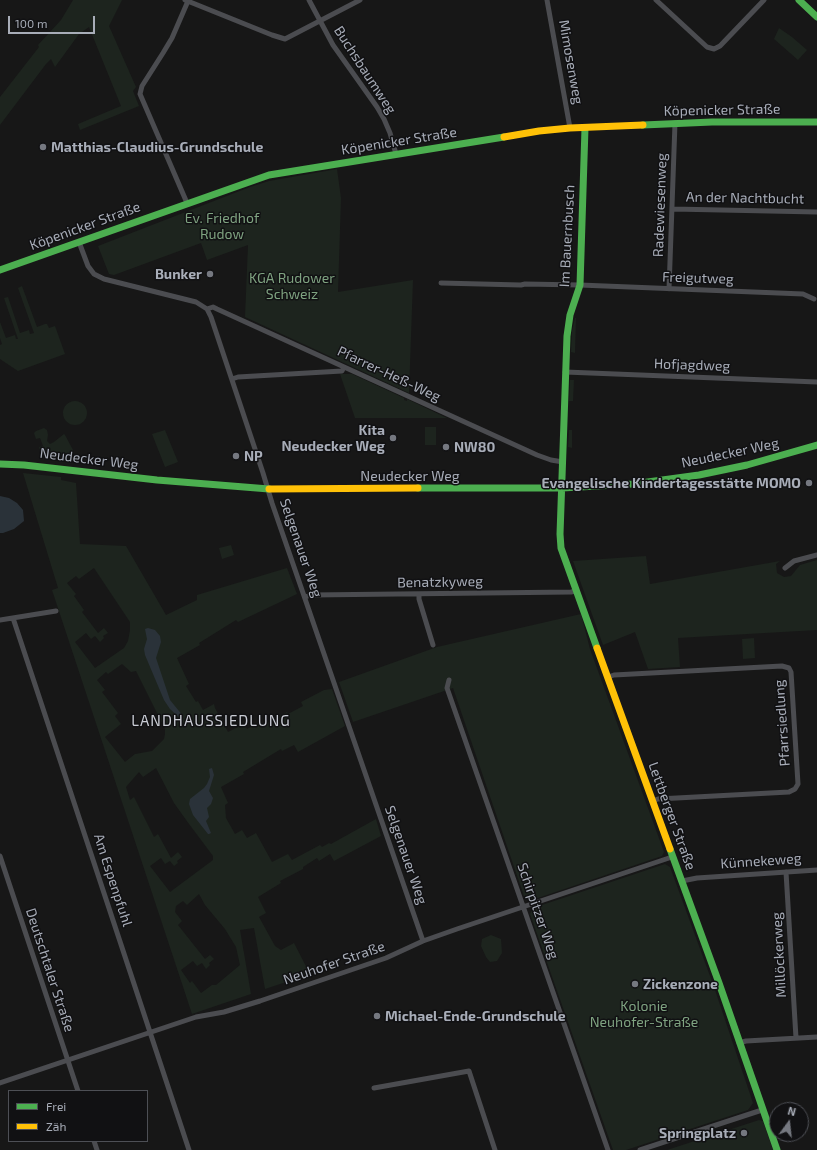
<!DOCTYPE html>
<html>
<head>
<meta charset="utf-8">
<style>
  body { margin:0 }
  #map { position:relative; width:817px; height:1150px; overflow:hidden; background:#171717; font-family:"Exo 2",sans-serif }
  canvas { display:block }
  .legend { position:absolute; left:8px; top:1090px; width:140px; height:52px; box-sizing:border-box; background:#111113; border:1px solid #4d4f55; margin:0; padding:5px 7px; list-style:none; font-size:12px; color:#a8adb8 }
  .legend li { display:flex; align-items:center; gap:8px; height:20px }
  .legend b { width:20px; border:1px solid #4d4f55 }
  .north { position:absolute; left:769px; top:1102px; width:40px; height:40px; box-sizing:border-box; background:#111113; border:1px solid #4d4f55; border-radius:50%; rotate:15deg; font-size:11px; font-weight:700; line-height:16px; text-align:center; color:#a8adb8 }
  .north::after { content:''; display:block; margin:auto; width:14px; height:18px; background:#757880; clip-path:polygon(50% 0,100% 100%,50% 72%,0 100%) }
  .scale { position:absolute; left:8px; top:16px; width:87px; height:18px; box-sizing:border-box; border:2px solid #a8adb8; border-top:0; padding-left:5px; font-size:12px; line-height:14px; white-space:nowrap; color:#a8adb8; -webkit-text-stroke:3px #111113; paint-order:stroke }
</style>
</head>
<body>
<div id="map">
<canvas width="817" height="1150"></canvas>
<ul class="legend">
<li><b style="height:5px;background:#4caf50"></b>Frei</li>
<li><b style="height:5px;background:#ffc107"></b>Zäh</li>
</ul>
<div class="north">N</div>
<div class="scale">100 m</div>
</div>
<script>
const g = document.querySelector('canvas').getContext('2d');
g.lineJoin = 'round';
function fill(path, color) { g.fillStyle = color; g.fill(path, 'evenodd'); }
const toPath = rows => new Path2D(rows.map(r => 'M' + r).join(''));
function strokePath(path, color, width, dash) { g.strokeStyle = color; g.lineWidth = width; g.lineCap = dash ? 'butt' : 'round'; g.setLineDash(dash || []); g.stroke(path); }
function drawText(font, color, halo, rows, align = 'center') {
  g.font = font + ' "Exo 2",sans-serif'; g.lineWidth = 3; g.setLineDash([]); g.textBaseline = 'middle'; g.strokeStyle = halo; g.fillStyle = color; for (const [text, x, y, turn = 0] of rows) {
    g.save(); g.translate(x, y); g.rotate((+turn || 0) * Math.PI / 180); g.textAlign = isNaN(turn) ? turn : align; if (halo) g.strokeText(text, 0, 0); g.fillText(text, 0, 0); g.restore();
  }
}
fill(toPath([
  [73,0,122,0,109,26,136,87,133,91,139,106,80,130,78,124,121,106,89,27,79,34,55,67,51,59,46,64,0,125,0,97,39,47,38,45,61,20],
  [779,28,792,37,807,50,798,60,774,39],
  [337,169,341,198,338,292,413,280,409,393,245,317,248,245,207,260,201,243,114,275,109,274,98,246,250,187,269,181],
  [22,286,37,327,45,324,47,324,49,328,55,326,65,354,18,371,0,359,0,345,2,344,0,338,0,322,6,338,15,335,16,339,18,339,4,298,8,297,20,333,29,330,30,334,34,333,18,288],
  [575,318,576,318,575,353,571,352,572,331],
  [340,374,352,374,404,398,404,400,407,401,407,399,447,418,355,418],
  [570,380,574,380,573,401,569,401],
  '63 413a12 12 0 1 1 24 0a12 12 0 1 1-24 0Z',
  [425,427,436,427,436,445,425,445],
  [44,428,47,430,48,435,47,441,50,444,54,442,64,434,65,435,73,450,73,457,41,453,39,447,43,446,40,438,36,439,34,433,36,431],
  [165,430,178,462,165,467,152,434],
  [569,430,572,430,572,448,568,447],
  [23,473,61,477,61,480,76,483,80,544,126,546,166,615,197,600,197,595,287,568,297,594,238,622,236,620,199,643,200,645,177,658,189,684,186,686,196,702,198,701,203,710,214,704,215,708,228,732,244,724,247,729,259,722,261,726,287,712,288,714,303,706,301,702,324,690,332,689,345,726,298,752,294,745,282,751,281,749,243,772,244,774,221,787,228,803,225,805,226,818,235,834,242,830,247,838,256,833,272,862,288,854,292,860,320,845,322,847,329,843,331,844,376,819,381,836,334,861,330,854,319,861,317,858,303,867,303,869,280,881,281,883,258,897,266,913,259,917,275,946,281,950,294,943,310,974,265,989,254,928,240,930,251,994,192,1014,52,590,58,588],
  [94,568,130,622,130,630,128,641,124,648,95,668,75,642,86,633,91,639,95,636,100,642,104,638,103,636,108,633,104,628,98,633,82,612,84,610,74,596,76,594,67,583,76,576,79,579],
  [122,664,131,672,136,671,165,729,165,734,164,739,152,751,135,754,125,762,105,737,121,724,115,716,118,713,102,692,105,690,97,680,106,672,108,674],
  [156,768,174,803,189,824,213,856,213,860,170,892,150,866,161,858,165,864,170,861,174,866,178,863,177,861,182,857,178,852,171,858,158,834,154,837,134,797,130,800,126,787,139,772,143,777],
  [199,894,205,905,225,929,236,947,240,965,216,985,212,985,201,993,192,981,190,983,181,970,193,961,197,966,202,963,206,969,210,965,209,963,214,959,210,955,205,959,178,925,182,921,175,912,176,906,183,901,187,905],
  [231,545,234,555,222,559,219,548],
  [646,556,650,584,780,561,776,564,777,573,784,577,791,576,800,565,817,560,817,630,678,638,680,667,648,669,635,632,603,645,573,561],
  [581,614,590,649,598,671,664,852,662,856,529,901,525,899,453,688,353,722,339,682,437,647],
  [754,638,755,658,743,659,742,639],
  [665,864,670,867,714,987,753,1103,748,1110,626,1150,613,1150,530,914,533,908],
  [491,935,501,939,502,953,497,961,490,962,486,957,481,946,482,939],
  [759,1120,763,1121,773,1150,667,1150]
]), '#1d241e');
fill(toPath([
  [0,496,9,498,17,503,23,510,24,521,14,529,3,533,0,533],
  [148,628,155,630,160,636,161,642,156,658,170,700,183,716,181,719,170,709,164,700,145,655,144,649,147,639,145,629],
  [212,768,214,775,209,791,213,798,211,804,207,808,209,817,206,821,211,833,209,834,208,834,193,815,189,804,190,799,204,788,207,784,210,777,209,769]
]), '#2a3239');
strokePath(toPath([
  [185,0,272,35,285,39,360,0],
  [309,0,333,45,377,107,384,119,390,133,396,154],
  [547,0,570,128],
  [656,0,707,47,714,49,720,46,764,0],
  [187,203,140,94,142,86,163,53,172,38,188,1],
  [673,209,817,212],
  [79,242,88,266,94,274,104,279,196,302,207,309,211,317,263,473,272,503,423,941],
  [441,283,521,285,525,284,580,285,803,294,814,299],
  [669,289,675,123],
  [207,309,213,307,217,309,537,455,551,460,563,462],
  [565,372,817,382],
  [232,379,238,377,342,371,344,367],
  [785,568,794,561,817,555],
  [419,595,419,599,433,645],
  [305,597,311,595,571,592,576,591],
  [13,618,189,1150],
  [0,620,56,611],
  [608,677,614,675,782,666,789,668,791,672,798,784,795,789,789,792,658,799,652,801],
  [449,680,447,688,608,1150],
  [0,856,78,1091],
  [786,872,796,1038],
  [682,881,697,878,817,870],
  [739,1043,746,1041,817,1037],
  [0,1083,196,1017,224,1012,260,1001,386,958,423,941,457,929,672,857],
  [374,1088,469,1071,495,1150],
  [94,1141,97,1150],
  [640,1150,762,1110]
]), '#4b4c50', 5);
strokePath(toPath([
  [799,0,817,17],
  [643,125,712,122,817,122],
  [585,128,580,285,570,315,567,336,560,534,561,548,597,648],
  [0,270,269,175,504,137],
  [0,464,24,465,157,480,269,489],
  [418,488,562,488,633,484,699,475,747,465,817,445],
  [670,849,719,983,777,1150]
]), '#4caf50', 7);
strokePath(toPath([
  [504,137,539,131,570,128,643,125],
  [269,489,418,488],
  [597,648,670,849]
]), '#ffc107', 7);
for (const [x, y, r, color] of [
  [43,147,4,"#757880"],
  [210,274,4,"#757880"],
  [393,438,4,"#757880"],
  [446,447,4,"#757880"],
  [236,456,4,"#757880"],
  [809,483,4,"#757880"],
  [635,984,4,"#757880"],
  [377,1016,4,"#757880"],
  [744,1133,4,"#757880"]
]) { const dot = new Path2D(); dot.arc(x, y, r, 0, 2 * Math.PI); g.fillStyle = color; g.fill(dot); strokePath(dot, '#111113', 1.5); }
drawText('14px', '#a8adb8', '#111113', [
  ["Mimosenweg",571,62,80],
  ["Buchsbaumweg",365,70,57],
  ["Köpenicker Straße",722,110,-1],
  ["Köpenicker Straße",399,141,-9],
  ["An der Nachtbucht",745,198,1],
  ["Radewiesenweg",660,205,-88],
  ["Köpenicker Straße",85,226,-20],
  ["Im Bauernbusch",567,236,-87],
  ["Freigutweg",698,278,2],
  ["Hofjagdweg",692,365,2],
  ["Pfarrer-Heß-Weg",389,374,25],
  ["Neudecker Weg",730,453,-12],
  ["Neudecker Weg",89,459,7],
  ["Neudecker Weg",410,476],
  ["Selgenauer Weg",301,548,71],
  ["Benatzkyweg",440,582,-1],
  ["Pfarrsiedlung",782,723,-94],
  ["Lettberger Straße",672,816,70],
  ["Selgenauer Weg",406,855,71],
  ["Künnekeweg",761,861,-4],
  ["Am Espenpfuhl",113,880,72],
  ["Schirpitzer Weg",538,911,71],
  ["Millöckerweg",779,955,-93],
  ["Neuhofer Straße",334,963,-19],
  ["Deutschtaler Straße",50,970,72]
]);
drawText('bold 14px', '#a8adb8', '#111113', [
  ["Matthias-Claudius-Grundschule",51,147],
  ["Bunker",202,274,"right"],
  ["Kita",385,430,"right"],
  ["Neudecker Weg",385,446,"right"],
  ["NW80",454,447],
  ["NP",244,456],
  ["Evangelische Kindertagesstätte MOMO",801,483,"right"],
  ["Zickenzone",643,984],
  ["Michael-Ende-Grundschule",385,1016],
  ["Springplatz",736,1133,"right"]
], 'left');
drawText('14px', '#7fa381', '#111113', [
  ["Ev. Friedhof",222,218],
  ["Rudow",222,234],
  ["KGA Rudower",292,278],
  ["Schweiz",292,294],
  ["Kolonie",644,1006],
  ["Neuhofer-Straße",644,1022]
]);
g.letterSpacing = '1px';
drawText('15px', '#c9ccd4', '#111113', [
  ["LANDHAUSSIEDLUNG",211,721]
]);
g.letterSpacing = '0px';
</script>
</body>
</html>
